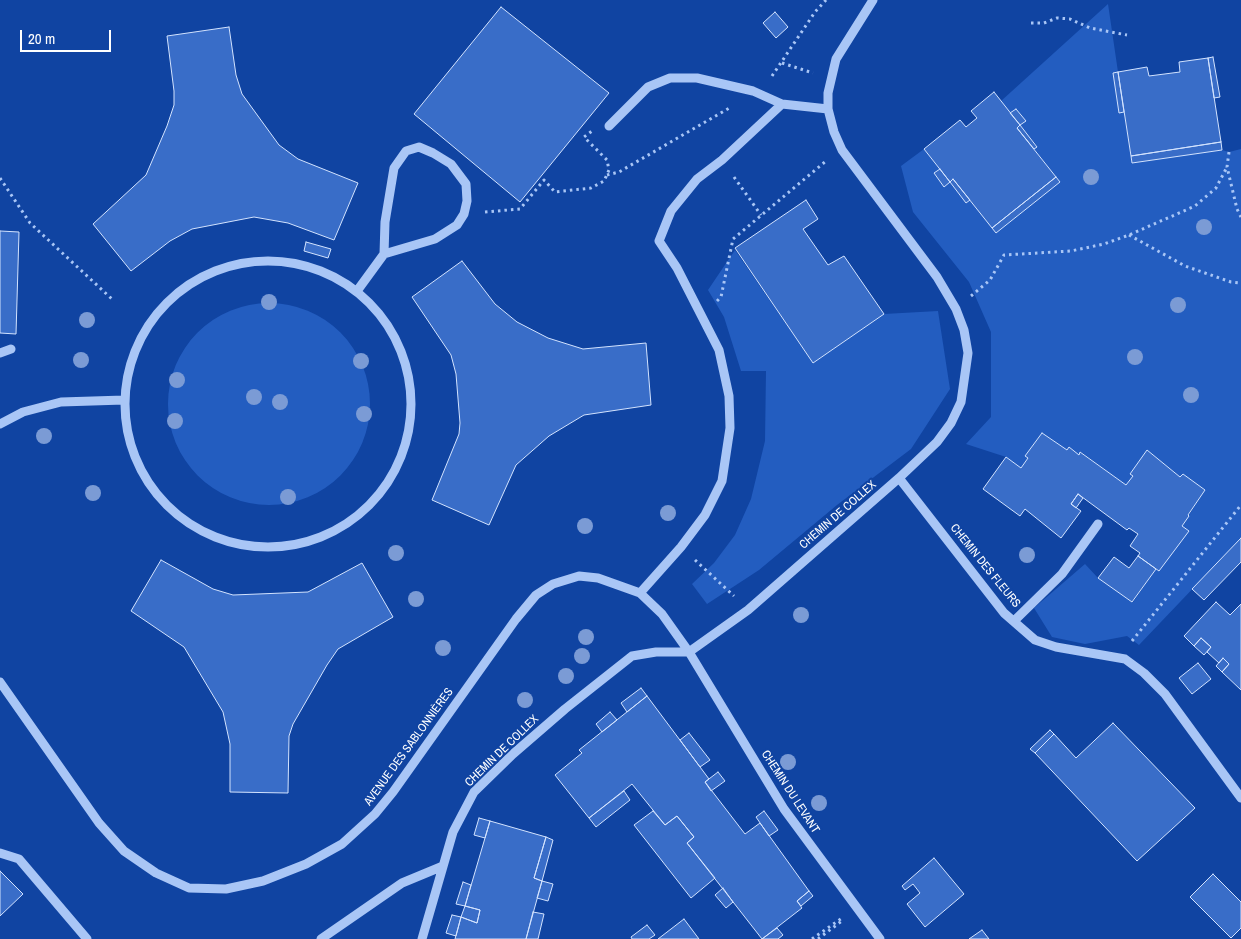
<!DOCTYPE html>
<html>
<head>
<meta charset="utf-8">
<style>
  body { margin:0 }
  #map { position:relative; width:1241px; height:939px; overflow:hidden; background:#1044a2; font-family:"Archivo Narrow",sans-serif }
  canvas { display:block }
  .scale { position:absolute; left:20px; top:30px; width:91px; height:22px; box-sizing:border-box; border:2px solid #fff; border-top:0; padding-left:6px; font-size:15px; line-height:18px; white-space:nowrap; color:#fff; -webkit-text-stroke:4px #1044a2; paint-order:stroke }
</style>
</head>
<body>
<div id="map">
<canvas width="1241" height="939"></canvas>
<div class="scale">20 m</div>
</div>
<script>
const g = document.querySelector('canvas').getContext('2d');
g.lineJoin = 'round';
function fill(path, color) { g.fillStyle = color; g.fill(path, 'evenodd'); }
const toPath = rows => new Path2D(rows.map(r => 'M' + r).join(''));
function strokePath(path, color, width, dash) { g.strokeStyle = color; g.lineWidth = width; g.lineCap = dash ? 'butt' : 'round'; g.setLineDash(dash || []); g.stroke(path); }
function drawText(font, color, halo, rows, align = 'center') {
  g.font = font + ' "Archivo Narrow",sans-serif'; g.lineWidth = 4; g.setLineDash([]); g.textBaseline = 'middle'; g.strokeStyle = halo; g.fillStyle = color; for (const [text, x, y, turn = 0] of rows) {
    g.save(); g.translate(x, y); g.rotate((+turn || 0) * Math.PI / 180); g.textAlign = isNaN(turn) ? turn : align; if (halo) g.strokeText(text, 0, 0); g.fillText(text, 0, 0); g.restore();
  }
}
fill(toPath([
  [1108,4,1118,72,1113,73,1119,112,1124,112,1132,163,1222,150,1229,152,1241,149,1241,538,1139,645,1127,636,1085,644,1052,637,1034,608,1085,564,1098,578,1133,602,1156,569,1159,571,1188,531,1182,526,1205,490,1183,474,1180,477,1147,450,1130,474,1133,476,1126,485,1081,452,1079,455,1069,447,1067,450,1042,433,1025,456,1028,458,1021,468,1006,457,966,444,991,417,991,332,969,282,913,212,901,166,924,149,966,203,970,200,996,233,1060,182,1034,149,1037,146,1020,125,1025,121,1016,109,1010,113,1001,101],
  [735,250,813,363,884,314,938,311,950,389,911,449,837,505,759,570,707,604,692,584,714,563,735,535,751,499,765,441,766,371,741,371,724,317,708,290],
  '168 404a101 101 0 1 1 202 0a101 101 0 1 1-202 0Z'
]), '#235dc0');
const building = toPath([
  [501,7,609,93,520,202,414,114,501,7],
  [775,12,788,27,776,38,763,23,775,12],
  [229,27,236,75,242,94,279,145,298,159,358,183,334,240,288,223,254,217,192,229,170,241,131,271,93,224,146,175,167,126,174,105,174,91,167,36,229,27],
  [1213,57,1220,97,1214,98,1208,58,1213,57],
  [1208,58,1221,142,1131,156,1118,72,1147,67,1149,76,1180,72,1179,62,1208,58],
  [1118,72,1124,112,1119,113,1113,73,1118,72],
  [994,92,1020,125,1017,128,1056,177,992,228,953,179,950,182,924,149,960,120,966,127,977,118,971,111,994,92],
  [1016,109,1026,121,1020,125,1010,113,1016,109],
  [1020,125,1037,147,1034,149,1017,128,1020,125],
  [1221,142,1222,150,1132,163,1131,156,1221,142],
  [940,169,950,182,944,187,934,173,940,169],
  [1056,177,1060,182,996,233,992,228,1056,177],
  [953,179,970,200,966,203,950,182,953,179],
  [806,200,818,219,803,229,828,265,844,256,884,314,813,363,735,248,806,200],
  [0,231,19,232,16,334,0,333,0,231],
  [306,242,331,249,328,258,304,251,306,242],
  [462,261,495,304,517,322,548,338,583,349,646,343,651,405,584,415,549,436,516,465,489,525,432,500,459,434,460,423,456,374,451,355,412,297,462,261],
  [1042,433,1067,450,1069,447,1079,455,1080,452,1126,485,1133,476,1130,474,1147,450,1180,477,1183,474,1205,490,1188,515,1189,516,1182,526,1189,531,1159,571,1138,556,1140,553,1130,546,1138,534,1129,528,1127,530,1078,494,1071,504,1081,511,1061,538,1025,509,1020,516,983,489,1006,457,1021,468,1028,458,1025,456,1042,433],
  [1078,494,1083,498,1076,508,1071,504,1078,494],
  [1241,538,1241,562,1204,600,1192,589,1241,538],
  [1138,556,1156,569,1132,602,1098,578,1114,557,1129,568,1138,556],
  [161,560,213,589,233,595,308,592,362,563,393,617,338,649,327,665,293,724,289,736,288,793,230,792,230,744,223,712,184,647,131,611,161,560],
  [1216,602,1230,615,1241,604,1241,690,1222,672,1229,664,1223,658,1219,663,1207,652,1211,647,1201,638,1194,646,1184,636,1216,602],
  [1201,638,1211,647,1204,655,1194,646,1201,638],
  [1223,658,1229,664,1222,672,1216,666,1223,658],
  [1198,663,1211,679,1192,694,1179,678,1198,663],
  [641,688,647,696,627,712,621,703,641,688],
  [647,696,709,779,705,782,745,834,760,823,809,891,797,901,802,908,762,939,687,843,694,837,677,816,665,825,632,784,589,818,555,775,582,753,579,750,647,696],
  [610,712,617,720,602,732,596,724,610,712],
  [1113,723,1195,808,1137,861,1035,753,1054,734,1076,758,1113,723],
  [1050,730,1054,734,1035,753,1030,749,1050,730],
  [689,733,710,760,700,767,680,740,689,733],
  [718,772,725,781,711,791,705,782,718,772],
  [624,791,630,800,596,827,589,818,624,791],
  [653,811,665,825,677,816,694,837,687,843,715,878,691,898,634,825,653,811],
  [764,811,778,830,769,836,756,817,764,811],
  [479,818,490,821,485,838,474,835,479,818],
  [490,821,546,837,534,878,542,881,526,939,455,939,461,917,477,923,480,910,465,906,490,821],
  [546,837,553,840,542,881,534,878,546,837],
  [934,858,964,894,925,927,907,904,920,893,913,884,905,890,902,886,934,858],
  [0,871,23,894,0,916,0,871],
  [1213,874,1241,902,1241,928,1231,938,1190,897,1213,874],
  [542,881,553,884,548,901,537,898,542,881],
  [463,882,471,885,465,906,456,904,463,882],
  [723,888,733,902,726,908,715,895,723,888],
  [809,891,813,896,801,906,797,901,809,891],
  [465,906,480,910,477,923,461,917,465,906],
  [533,912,544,914,538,939,526,939,533,912],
  [452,915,461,917,456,936,446,933,452,915],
  [684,919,699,939,658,939,684,919],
  [647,925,655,935,649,939,632,939,631,937,647,925],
  [777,928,783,935,778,939,762,939,777,928],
  [982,930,989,939,969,939,982,930]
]);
fill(building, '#396dc8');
strokePath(building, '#d3e3fe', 1);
strokePath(toPath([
  [1031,23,1044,23,1057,18,1070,19,1090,28,1127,35],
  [782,63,813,73],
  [772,76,815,12,826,0],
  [1229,152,1227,167,1237,209,1241,217],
  [607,175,619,172,731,107],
  [734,177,761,215],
  [0,178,30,223,113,300],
  [485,212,520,209,544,180,555,192,591,188,604,181,609,170,607,160,584,137,592,131],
  [1129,235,1185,266,1231,282,1241,283],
  [971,296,990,280,1004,255,1071,251,1104,244,1129,235,1195,206,1216,188,1227,167],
  [717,301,721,297,733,239,826,161],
  [695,560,734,596],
  [1132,641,1241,505],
  [812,939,842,918],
  [818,939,843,920]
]), '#a9c6f6', 3, [2.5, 4]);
strokePath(toPath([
  [609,126,648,87,670,78,697,78,753,91,782,104],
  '125 404a143 143 0 1 1 286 0a143 143 0 1 1-286 0Z',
  [357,291,384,254,385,222,394,168,406,151,419,147,433,153,451,164,466,184,467,201,464,214,457,225,435,239,384,254],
  [0,353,11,349],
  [0,424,23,412,61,402,124,400],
  [899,478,1004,613,1035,640,1056,647,1125,659,1144,673,1165,694,1241,798],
  [640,593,681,547,705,515,722,481,730,428,729,396,719,350,677,268,659,241,671,211,697,179,722,160,782,104,828,109],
  [1014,621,1062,574,1098,524],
  [0,682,99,823,124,851,156,873,189,888,226,889,263,881,306,864,342,844,375,814,393,792,516,619,536,595,553,584,579,576,598,578,640,593,662,614,689,652,784,809,880,939],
  [0,853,19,859,87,939],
  [321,939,402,883,443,866],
  [422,939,453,832,474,792,513,754,565,709,632,656,656,652,689,652,748,610,899,478,937,442,951,423,961,402,968,353,964,330,956,309,937,277,842,150,834,132,828,109,828,93,836,59,873,0]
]), '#a9c6f6', 9);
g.fillStyle = '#7b9bd5';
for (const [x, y] of [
  [1091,177],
  [1204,227],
  [269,302],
  [1178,305],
  [87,320],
  [1135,357],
  [81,360],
  [361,361],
  [177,380],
  [1191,395],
  [254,397],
  [280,402],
  [364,414],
  [175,421],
  [44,436],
  [93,493],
  [288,497],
  [668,513],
  [585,526],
  [396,553],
  [1027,555],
  [416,599],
  [801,615],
  [586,637],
  [443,648],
  [582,656],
  [566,676],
  [525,700],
  [788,762],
  [819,803]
]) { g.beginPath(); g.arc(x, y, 8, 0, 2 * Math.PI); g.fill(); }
drawText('12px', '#fff', '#1044a2', [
  ["CHEMIN DE COLLEX",838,515,-41],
  ["CHEMIN DES FLEURS",985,566,51],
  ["AVENUE DES SABLONNIÈRES",409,747,-54],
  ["CHEMIN DE COLLEX",502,751,-44],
  ["CHEMIN DU LEVANT",790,792,57]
]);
</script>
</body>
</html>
